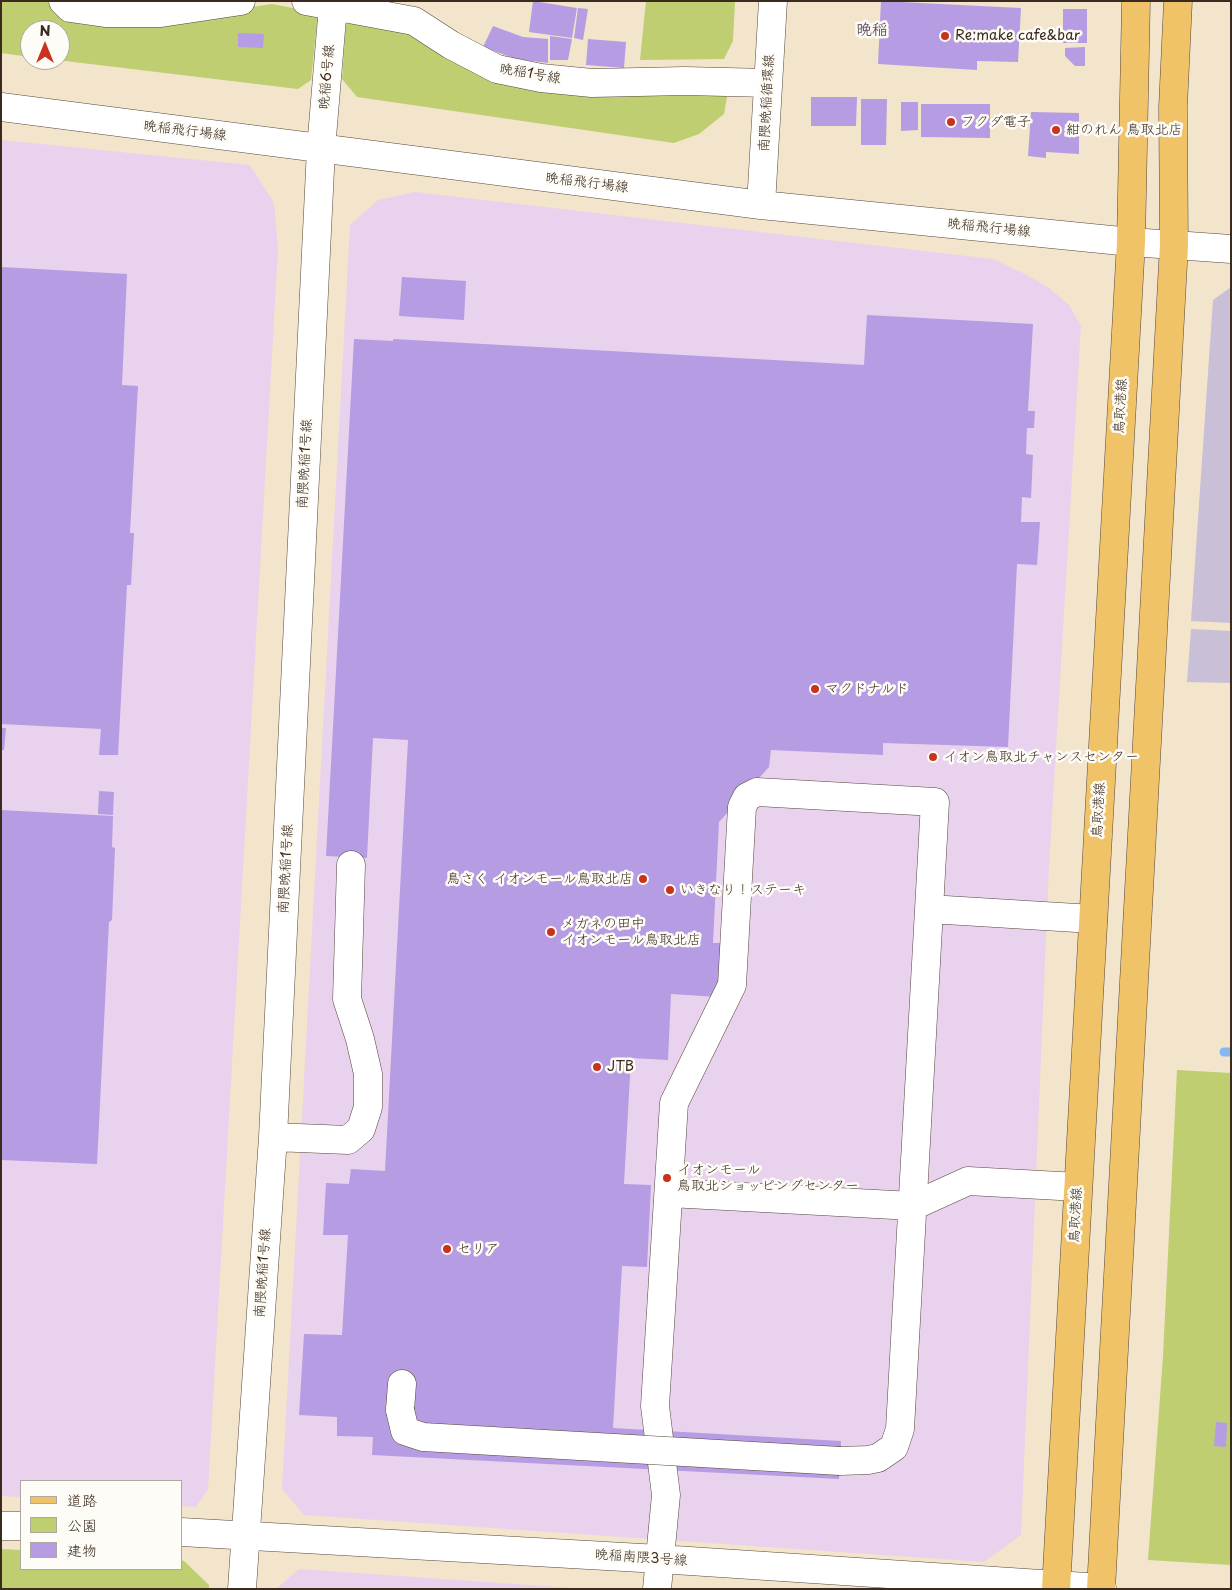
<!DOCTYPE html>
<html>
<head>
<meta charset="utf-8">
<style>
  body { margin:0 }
  #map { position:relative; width:1232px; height:1590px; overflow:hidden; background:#f2e5cb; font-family:"Playpen Sans","Klee One",sans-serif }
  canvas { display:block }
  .frame { position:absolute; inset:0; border:2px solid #3b2a1e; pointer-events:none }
  .legend { position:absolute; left:20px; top:1480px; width:162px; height:90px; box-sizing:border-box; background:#fdfcf7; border:1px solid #afa8a0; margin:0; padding:6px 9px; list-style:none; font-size:15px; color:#3b2a1e }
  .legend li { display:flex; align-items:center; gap:10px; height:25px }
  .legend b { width:25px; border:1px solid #afa8a0 }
  .north { position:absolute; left:20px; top:20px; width:50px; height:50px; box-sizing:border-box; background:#fdfcf7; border:1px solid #afa8a0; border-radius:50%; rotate:0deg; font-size:14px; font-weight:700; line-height:20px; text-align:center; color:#3b2a1e }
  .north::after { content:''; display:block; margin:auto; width:18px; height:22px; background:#c8321e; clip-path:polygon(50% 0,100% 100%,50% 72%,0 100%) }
</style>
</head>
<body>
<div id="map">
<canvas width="1232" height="1590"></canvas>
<div class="frame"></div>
<ul class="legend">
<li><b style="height:6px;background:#f0c369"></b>道路</li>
<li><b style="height:14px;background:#bece71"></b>公園</li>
<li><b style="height:14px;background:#b69ce2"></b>建物</li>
</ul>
<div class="north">N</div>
</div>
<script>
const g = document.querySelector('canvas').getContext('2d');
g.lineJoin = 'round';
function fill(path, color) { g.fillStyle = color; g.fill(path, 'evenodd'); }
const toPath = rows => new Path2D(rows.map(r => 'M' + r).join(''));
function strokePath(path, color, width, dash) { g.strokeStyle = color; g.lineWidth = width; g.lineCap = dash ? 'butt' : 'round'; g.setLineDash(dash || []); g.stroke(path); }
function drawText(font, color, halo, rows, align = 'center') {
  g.font = font + ' "Playpen Sans","Klee One",sans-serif'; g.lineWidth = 5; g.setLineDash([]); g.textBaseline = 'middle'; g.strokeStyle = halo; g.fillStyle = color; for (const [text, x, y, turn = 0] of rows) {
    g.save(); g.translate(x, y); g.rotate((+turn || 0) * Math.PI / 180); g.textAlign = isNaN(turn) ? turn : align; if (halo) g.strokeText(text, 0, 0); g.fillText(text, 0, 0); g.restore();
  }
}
fill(toPath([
  [1,140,250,165,274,203,278,249,208,1489,196,1507,181,1506,181,1481,21,1481,21,1497,1,1496],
  [415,192,993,259,1027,275,1049,288,1069,305,1081,326,1049,866,1021,1535,984,1562,304,1515,282,1489,350,225,378,200],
  [299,1569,587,1589,276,1589]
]), '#e9d2ed');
fill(toPath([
  [1231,287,1231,623,1191,621,1213,300],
  [1191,629,1231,631,1231,683,1187,682]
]), '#c9bfd7');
fill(toPath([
  [1,1,49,1,59,16,156,22,272,4,318,13,311,80,298,89,57,60,60,60,60,30,30,30,30,57,1,53],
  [646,1,735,1,733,41,724,59,640,60],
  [357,21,409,33,491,78,718,91,727,97,724,114,699,134,674,143,357,97,342,79,346,24],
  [1177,1070,1231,1073,1231,1565,1148,1560,1163,1356],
  [1,1549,21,1550,21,1569,181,1569,181,1560,184,1561,209,1585,209,1589,1,1589]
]), '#bece71');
strokePath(toPath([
  [1224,1052,1231,1052]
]), '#86b7f2', 9);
fill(toPath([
  [533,1,577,8,572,38,529,32],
  [881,1,1021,8,1018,62,977,61,977,70,878,64],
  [578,8,588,9,583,40,574,38],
  [1063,9,1087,9,1087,43,1063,43],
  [493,26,523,37,548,39,548,63,516,59,483,47],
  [238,33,264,34,263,48,238,47],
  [550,36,572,39,568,60,550,60],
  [588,39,626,42,624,68,586,65],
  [1085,47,1085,66,1075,66,1065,56,1065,48],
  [811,97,857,97,856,126,811,126],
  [861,99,887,99,886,145,861,145],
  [901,102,918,102,918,130,901,131],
  [921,104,990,104,990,138,921,137],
  [1031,112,1079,113,1079,154,1046,152,1046,158,1028,156],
  [1,267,127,274,122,385,138,386,130,533,134,533,131,585,127,585,118,755,99,755,101,729,1,724],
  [402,277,466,281,464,320,399,316],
  [867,315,1033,324,1028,411,1035,411,1034,428,1027,428,1026,454,1033,455,1031,498,1022,497,1021,522,1040,522,1037,565,1017,564,1008,747,883,743,883,755,771,750,769,767,719,822,713,943,721,943,718,997,671,994,668,1060,631,1058,624,1184,651,1185,647,1267,622,1266,613,1428,841,1441,839,1479,372,1455,373,1437,337,1436,337,1417,299,1415,304,1334,342,1335,348,1235,323,1235,326,1183,349,1184,351,1169,385,1171,408,740,373,738,367,858,326,856,354,339,393,341,393,339,864,365],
  [1,728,6,728,4,750,1,750],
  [99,791,114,792,113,815,98,814],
  [1,810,113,816,112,847,115,848,112,920,109,922,97,1164,1,1160],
  [1216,1422,1227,1423,1226,1447,1214,1446]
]), '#b69ce2');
const minor = toPath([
  [63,1,70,8,105,13,161,13,241,1],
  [306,1,414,21,451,45,497,69,541,78,592,83,685,81,768,83],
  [1,107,761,205,1131,242,1231,249],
  [761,205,773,1],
  [929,909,1093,919],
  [273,1137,348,1140,361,1129,368,1107,368,1074,360,1039,347,999,351,865],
  [669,1193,913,1206,968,1181,1078,1187],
  [400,1410,402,1384],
  [1,1526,21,1526],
  [181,1532,659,1559,1102,1588],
  [242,1589,273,1137,321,149,333,6],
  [657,1589,666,1495,655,1406,674,1103,732,985,742,807,747,797,757,792,935,802,900,1429,894,1447,878,1458,868,1460,840,1461]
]);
const major = toPath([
  [1056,1589,1131,242,1136,1],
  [1101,1589,1174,245,1173,107,1178,1]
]);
strokePath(minor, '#564638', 29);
strokePath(major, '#564638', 29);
strokePath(minor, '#fff', 28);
strokePath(major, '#f0c369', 28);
const minorBridge = toPath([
  [400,1410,405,1431,423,1437,840,1461]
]);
strokePath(minorBridge, '#564638', 29, []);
strokePath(minorBridge, '#fff', 28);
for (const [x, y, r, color] of [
  [945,36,5,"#c8321e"],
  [951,122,5,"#c8321e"],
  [1056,130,5,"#c8321e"],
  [815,689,5,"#c8321e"],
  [933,757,5,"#c8321e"],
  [643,879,5,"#c8321e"],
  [670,890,5,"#c8321e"],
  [551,932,5,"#c8321e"],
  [597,1067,5,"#c8321e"],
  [667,1178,5,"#c8321e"],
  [447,1249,5,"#c8321e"]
]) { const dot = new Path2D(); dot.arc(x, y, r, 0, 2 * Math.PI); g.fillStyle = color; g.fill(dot); strokePath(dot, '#fdfcf7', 2); }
drawText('14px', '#3b2a1e', '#fdfcf7', [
  ["Re:make cafe&bar",955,36],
  ["フクダ電子",961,122],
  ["紺のれん 鳥取北店",1066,130],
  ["マクドナルド",825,689],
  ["イオン鳥取北チャンスセンター",943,757],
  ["鳥さく イオンモール鳥取北店",633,879,"right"],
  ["いきなり！ステーキ",680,890],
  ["メガネの田中",561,924],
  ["イオンモール鳥取北店",561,940],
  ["JTB",607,1067],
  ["イオンモール",677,1170],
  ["鳥取北ショッピングセンター",677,1186],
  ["セリア",457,1249]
], 'left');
drawText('14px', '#3b2a1e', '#fdfcf7', [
  ["晩稲1号線",530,74,10],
  ["晩稲6号線",327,77,-85],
  ["南隈晩稲循環線",767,103,-87],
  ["晩稲飛行場線",185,131,7],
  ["晩稲飛行場線",587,183,7],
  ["晩稲飛行場線",989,228,6],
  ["鳥取港線",1121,406,-87],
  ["南隈晩稲1号線",305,464,-87],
  ["鳥取港線",1099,810,-87],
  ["南隈晩稲1号線",286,869,-87],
  ["鳥取港線",1076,1215,-87],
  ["南隈晩稲1号線",263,1273,-86],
  ["晩稲南隈3号線",641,1558,4]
]);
drawText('bold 16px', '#665263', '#fdfcf7', [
  ["晩稲",872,31]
]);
</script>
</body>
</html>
